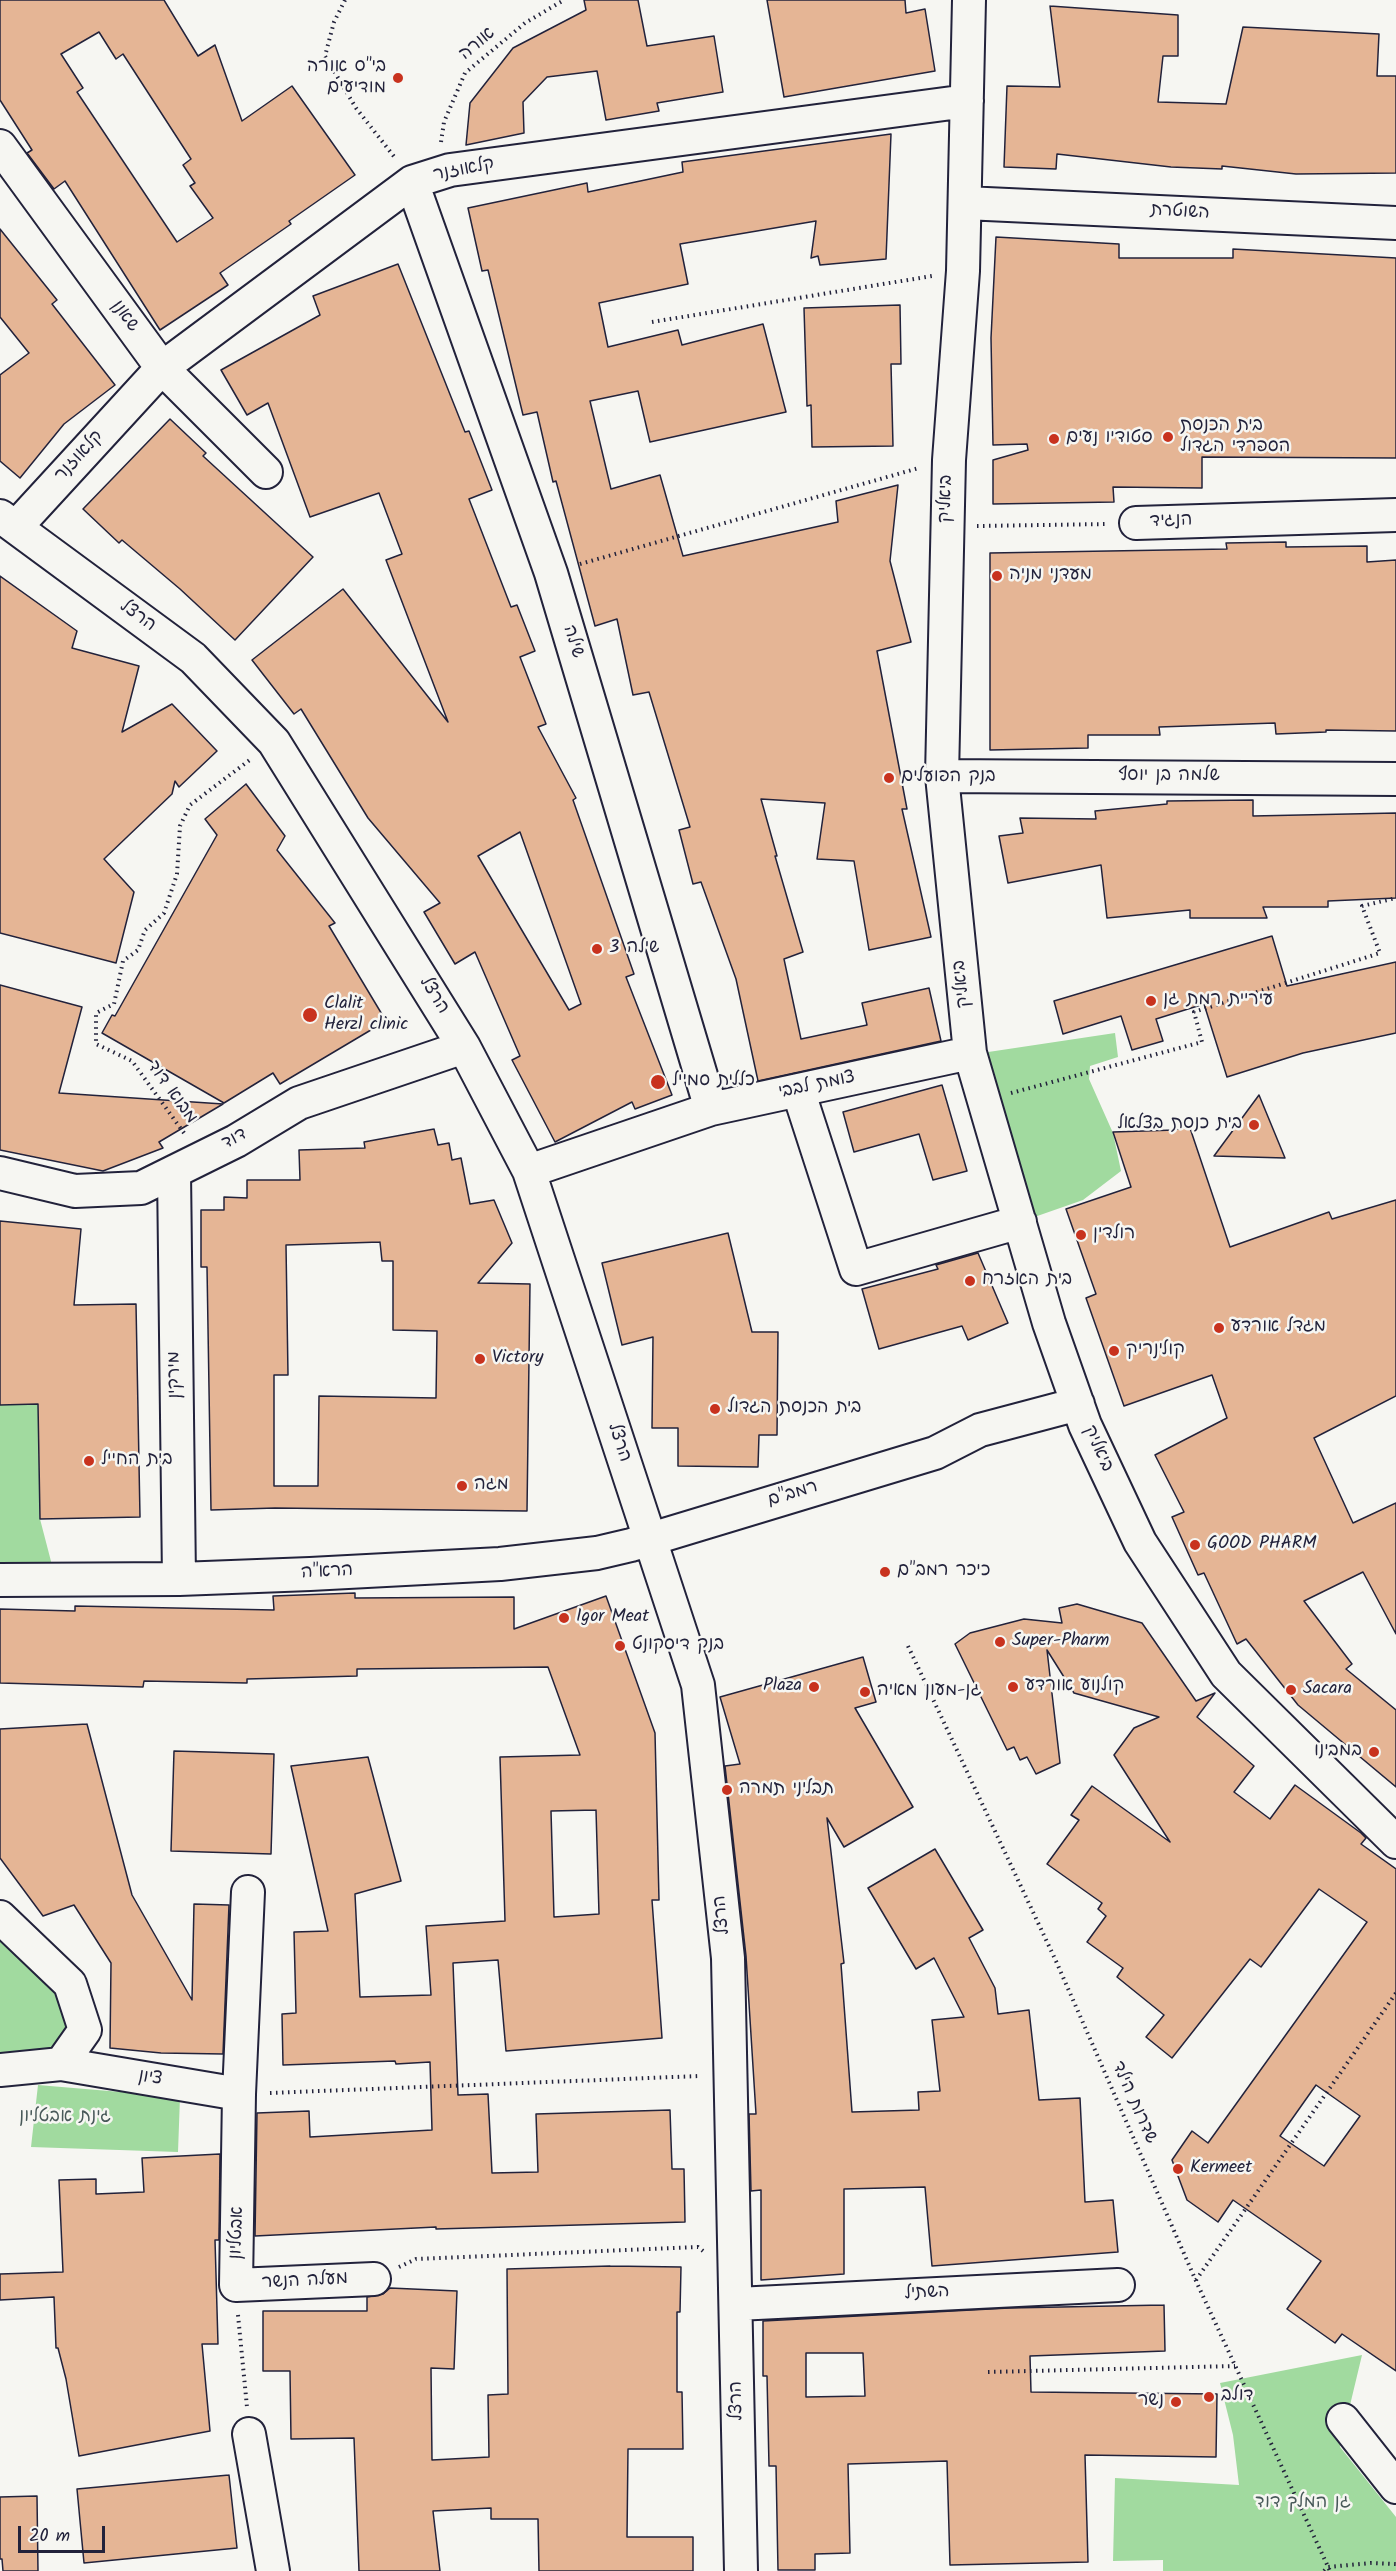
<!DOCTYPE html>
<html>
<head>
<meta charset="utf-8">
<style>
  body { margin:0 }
  #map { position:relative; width:1396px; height:2571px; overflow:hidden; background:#f6f6f2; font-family:Kalam,sans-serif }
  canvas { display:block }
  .scale { position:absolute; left:18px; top:2526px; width:87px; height:27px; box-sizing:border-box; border:3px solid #22223b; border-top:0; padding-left:8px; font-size:18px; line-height:21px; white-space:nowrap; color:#22223b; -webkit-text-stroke:4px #f6f6f2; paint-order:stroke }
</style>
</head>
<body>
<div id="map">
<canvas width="1396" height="2571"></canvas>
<div class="scale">20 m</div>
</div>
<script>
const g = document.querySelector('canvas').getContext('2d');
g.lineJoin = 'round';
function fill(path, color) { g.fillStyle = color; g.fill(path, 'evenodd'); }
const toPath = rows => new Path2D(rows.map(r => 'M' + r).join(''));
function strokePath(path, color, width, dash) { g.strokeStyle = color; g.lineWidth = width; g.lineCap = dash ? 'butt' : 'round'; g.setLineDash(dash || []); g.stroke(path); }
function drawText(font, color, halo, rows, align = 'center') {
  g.font = font + ' Kalam,"Playpen Sans Hebrew",sans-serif'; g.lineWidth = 5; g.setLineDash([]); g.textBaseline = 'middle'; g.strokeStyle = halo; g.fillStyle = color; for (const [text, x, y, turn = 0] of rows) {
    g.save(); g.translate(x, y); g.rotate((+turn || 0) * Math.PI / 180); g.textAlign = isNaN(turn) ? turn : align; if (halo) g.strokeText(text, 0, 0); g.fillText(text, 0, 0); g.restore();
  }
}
fill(toPath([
  [1115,1033,1118,1057,1090,1066,1089,1079,1113,1133,1121,1171,1083,1200,1023,1221,975,1054],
  [0,1405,38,1405,40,1519,53,1569,0,1570],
  [0,1928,67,2000,74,2030,54,2058,0,2063],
  [38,2085,180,2097,178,2152,31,2147],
  [1362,2355,1340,2447,1396,2517,1396,2571,1163,2571,1163,2560,1113,2561,1115,2478,1239,2485,1233,2435,1220,2383]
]), '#a1da9f');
const building = toPath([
  [0,0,164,0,198,56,215,45,242,121,292,86,355,175,289,221,291,224,220,273,228,285,160,330,65,181,54,189,27,153,32,150,0,100,0,0],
  [99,32,116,59,123,54,191,159,183,165,195,183,190,186,213,218,177,242,77,92,83,88,61,54,99,32],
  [584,0,638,0,647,46,714,36,723,92,657,103,659,111,606,120,597,71,547,77,523,102,524,133,466,145,470,103,513,48,586,10,584,0],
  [767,0,905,0,906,13,925,9,935,71,784,97,767,0],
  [1050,6,1178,15,1178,56,1163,56,1158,102,1226,104,1243,27,1379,34,1377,76,1396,76,1396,173,1296,174,1222,166,1222,169,1171,167,1057,154,1056,169,1004,167,1007,86,1060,87,1050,6],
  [891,134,886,259,820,265,818,256,811,258,816,221,680,244,688,284,599,303,608,347,678,330,682,345,763,324,786,412,650,442,638,391,590,401,611,489,660,475,683,556,838,522,836,501,898,485,890,561,911,642,877,651,907,809,902,809,931,937,869,950,854,861,817,859,825,803,761,799,777,856,775,856,803,952,784,959,801,1039,867,1025,862,1003,929,988,941,1041,758,1081,736,979,701,882,693,884,679,830,690,827,649,692,633,695,617,619,595,626,556,481,553,482,537,412,523,415,488,270,482,271,468,208,587,183,588,192,683,172,682,162,891,134],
  [0,229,57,300,52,304,115,385,64,424,20,478,0,461,0,375,29,353,0,317,0,229],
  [996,237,1119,244,1119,258,1233,258,1233,249,1396,258,1396,458,1202,457,1202,488,1113,487,1114,502,993,504,993,460,1028,450,1027,444,993,445,991,338,996,237],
  [398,264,465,432,469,431,492,490,469,499,511,607,517,605,535,651,520,657,546,724,538,727,576,798,573,800,634,974,626,977,672,1095,635,1109,632,1102,555,1142,512,1060,520,1056,475,952,455,964,424,912,440,903,368,818,301,709,294,714,252,660,343,589,448,722,386,560,402,554,379,493,310,517,268,403,247,415,221,370,320,315,313,296,398,264],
  [520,832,581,1004,569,1010,478,856,520,832],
  [900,305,901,364,891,364,893,446,812,447,811,405,807,406,804,308,900,305],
  [170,419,206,453,203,456,313,557,235,640,180,589,122,540,119,543,83,509,170,419],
  [1286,542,1286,547,1367,546,1367,562,1396,560,1396,731,1326,730,1326,732,1276,734,1275,723,1159,727,1160,735,1088,735,1088,748,990,750,990,553,1227,549,1226,543,1286,542],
  [0,576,77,631,72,648,139,666,122,732,172,704,217,751,179,787,175,781,172,794,104,859,134,892,116,963,0,933,0,576],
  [246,784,285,836,277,850,335,923,329,926,386,1021,280,1084,273,1073,224,1103,102,1033,112,1015,115,1016,217,835,205,819,246,784],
  [1253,800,1253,816,1396,813,1396,898,1328,901,1328,907,1263,907,1267,918,1190,918,1190,910,1107,918,1101,865,1008,883,999,836,1023,833,1020,818,1096,819,1095,811,1167,804,1167,801,1253,800],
  [1272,936,1287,986,1396,962,1396,1033,1303,1053,1227,1077,1204,1004,1156,1019,1163,1041,1132,1050,1121,1016,1063,1034,1054,1001,1272,936],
  [0,985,82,1007,59,1093,223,1104,159,1142,163,1148,103,1171,0,1150,0,985],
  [942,1085,967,1171,933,1180,919,1134,854,1152,843,1112,942,1085],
  [1259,1095,1285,1158,1214,1156,1259,1095],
  [1189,1125,1230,1247,1329,1212,1332,1219,1396,1200,1396,1396,1314,1438,1353,1523,1396,1503,1396,1634,1363,1572,1304,1601,1352,1664,1346,1669,1396,1710,1396,1787,1298,1705,1246,1639,1237,1644,1204,1573,1198,1575,1172,1517,1184,1512,1155,1455,1227,1418,1212,1375,1124,1406,1086,1298,1096,1294,1066,1209,1131,1187,1113,1132,1175,1130,1189,1125],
  [434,1129,438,1145,449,1143,452,1160,461,1158,470,1204,494,1200,512,1243,478,1283,530,1284,527,1511,275,1508,211,1510,207,1267,201,1267,201,1210,224,1210,224,1197,247,1198,247,1180,300,1180,299,1150,365,1148,364,1142,434,1129],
  [380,1242,382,1261,393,1261,393,1330,437,1331,436,1398,319,1396,318,1486,274,1486,274,1375,288,1375,286,1245,380,1242],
  [0,1221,81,1229,74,1305,136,1304,140,1517,40,1519,38,1404,0,1405,0,1221],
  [728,1233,752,1332,778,1332,777,1435,759,1435,758,1467,678,1466,678,1428,652,1428,653,1337,622,1345,602,1263,728,1233],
  [978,1253,1008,1323,968,1340,962,1326,879,1349,862,1289,938,1269,936,1265,978,1253],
  [355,1593,355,1598,514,1597,514,1629,606,1596,655,1733,659,1900,652,1900,662,2038,506,2051,498,1960,453,1963,458,2095,488,2094,492,2173,538,2172,536,2114,670,2110,672,2169,684,2169,685,2222,436,2229,436,2227,255,2236,257,2113,309,2111,310,2137,432,2130,430,2062,396,2064,395,2061,283,2065,282,2014,296,2013,294,1932,328,1931,291,1766,368,1757,401,1881,355,1894,360,1997,431,1995,426,1926,505,1921,500,1757,580,1755,548,1667,357,1669,357,1676,247,1679,247,1683,144,1681,143,1687,0,1683,0,1609,75,1611,75,1606,274,1610,273,1596,355,1593],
  [596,1810,599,1914,554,1917,551,1811,596,1810],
  [1077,1604,1142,1623,1196,1701,1215,1693,1197,1717,1254,1766,1234,1792,1270,1819,1295,1785,1361,1833,1366,1838,1361,1844,1396,1869,1396,2371,1342,2334,1335,2343,1287,2309,1321,2261,1233,2200,1218,2222,1187,2200,1172,2160,1192,2131,1208,2143,1367,1922,1319,1889,1261,1967,1250,1959,1172,2058,1146,2037,1164,2015,1117,1977,1123,1968,1087,1942,1106,1916,1098,1909,1102,1903,1047,1864,1079,1820,1071,1815,1092,1786,1170,1842,1114,1755,1134,1728,1159,1717,1074,1693,1047,1650,1060,1763,1036,1774,1027,1757,1020,1760,1014,1747,1007,1750,955,1644,970,1633,1024,1619,1062,1623,1059,1608,1077,1604],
  [1316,2085,1360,2116,1324,2166,1280,2136,1316,2085],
  [863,1657,876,1702,855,1708,913,1807,844,1847,827,1818,844,1963,841,1964,852,2112,919,2110,918,2092,940,2091,932,2020,964,2017,934,1958,916,1969,868,1888,935,1849,983,1930,969,1938,995,1988,998,2014,1029,2010,1039,2100,1080,2098,1085,2202,1113,2200,1118,2252,932,2266,925,2187,844,2189,844,2274,761,2280,761,2190,751,2191,749,2114,756,2114,746,1956,725,1766,740,1764,720,1697,863,1657],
  [87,1724,132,1895,192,2000,194,1904,229,1905,223,2054,161,2053,110,2048,111,1963,74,1905,43,1916,0,1858,0,1729,87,1724],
  [174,1751,274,1754,271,1854,171,1851,174,1751],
  [220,2154,219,2240,215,2240,218,2344,202,2344,210,2431,79,2456,66,2379,58,2348,56,2348,54,2297,0,2300,0,2274,63,2272,59,2180,96,2179,96,2194,144,2192,142,2158,220,2154],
  [610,2266,681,2267,680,2312,677,2312,677,2392,682,2392,683,2449,628,2449,627,2537,693,2537,693,2571,539,2571,538,2519,491,2519,491,2508,433,2511,440,2571,359,2571,354,2438,291,2439,290,2371,263,2371,263,2311,367,2311,367,2297,383,2294,390,2288,457,2291,454,2369,431,2368,432,2460,489,2457,488,2395,508,2394,507,2269,610,2266],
  [1164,2305,1165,2351,1030,2356,1031,2392,1217,2394,1216,2457,1085,2455,1088,2562,950,2565,947,2461,848,2464,850,2553,815,2554,815,2570,778,2570,776,2466,769,2466,767,2376,763,2376,763,2321,1009,2308,1164,2305],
  [806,2353,863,2353,865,2396,806,2397,806,2353],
  [229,2475,237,2548,84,2563,77,2489,229,2475],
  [37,2496,38,2571,3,2571,2,2559,0,2559,0,2497,37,2496]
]);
fill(building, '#e5b595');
strokePath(building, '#22223b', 1.5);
const minor = toPath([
  [969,0,963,271,949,460,942,776,970,1053,1049,1323,1085,1425,1140,1542,1226,1674,1396,1842],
  [0,146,162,368,266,472],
  [412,182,551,573,711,1109],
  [965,203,1396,223],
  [0,516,193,658,274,742,464,1047,529,1171,698,1685,728,1958,741,2571],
  [1136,523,1396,515],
  [16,527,162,368,412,182,450,170,967,101],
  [942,776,1396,779],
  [798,1090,856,1269,1020,1222],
  [529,1171,711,1109,970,1053],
  [174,1172,179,1579],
  [0,1173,75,1191,141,1188,236,1141,299,1103,464,1047],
  [0,1580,179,1579,310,1574,500,1564,597,1553,631,1545,935,1453,980,1430,1078,1404],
  [248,1892,239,2094,236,2285,374,2279],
  [0,1917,70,1984,85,2030,61,2064,0,2070],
  [61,2064,239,2094],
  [737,2304,1118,2285],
  [1343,2420,1396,2487],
  [249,2434,273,2571]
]);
strokePath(minor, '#22223b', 36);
strokePath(toPath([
  [345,0,334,22,325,56,356,108,396,159],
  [441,142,444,122,465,73,525,23,564,0],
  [652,322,932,276],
  [977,526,1108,524],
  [580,564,919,468],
  [1011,1093,1202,1042,1194,1012,1380,953,1362,906,1396,898],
  [184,1133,132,1061,96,1044,96,1013,114,1004,123,961,138,950,145,930,164,913,177,874,180,826,190,805,251,759],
  [908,1646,1056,1961,1196,2281,1330,2571],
  [270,2093,700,2076],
  [399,2267,416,2259,698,2247,703,2251],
  [1196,2280,1396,1993],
  [238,2315,247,2407],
  [988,2372,1235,2366],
  [1324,2571,1328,2567,1371,2563,1396,2564]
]), '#22223b', 4, [1.5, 4.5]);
strokePath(minor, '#f6f6f2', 32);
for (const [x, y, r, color] of [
  [398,78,6,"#c8321e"],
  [1168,437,6,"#c8321e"],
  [1054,439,6,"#c8321e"],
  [997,576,6,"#c8321e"],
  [889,778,6,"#c8321e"],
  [597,949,6,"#c8321e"],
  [1151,1001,6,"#c8321e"],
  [310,1015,8,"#c8321e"],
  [658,1082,8,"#c8321e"],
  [1254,1125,6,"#c8321e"],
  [1081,1235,6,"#c8321e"],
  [970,1281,6,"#c8321e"],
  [1219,1328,6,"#c8321e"],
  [1114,1351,6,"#c8321e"],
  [480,1359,6,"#c8321e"],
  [715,1409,6,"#c8321e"],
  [89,1461,6,"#c8321e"],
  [462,1486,6,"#c8321e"],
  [1195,1545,6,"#c8321e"],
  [885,1572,6,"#c8321e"],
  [564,1618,6,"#c8321e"],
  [1000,1642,6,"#c8321e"],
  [620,1646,6,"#c8321e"],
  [814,1687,6,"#c8321e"],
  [1013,1687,6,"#c8321e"],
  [1291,1690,6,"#c8321e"],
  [865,1692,6,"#c8321e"],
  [1374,1752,6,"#c8321e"],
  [727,1790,6,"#c8321e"],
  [1178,2169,6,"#c8321e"],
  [1209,2397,6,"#c8321e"],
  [1176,2402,6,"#c8321e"]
]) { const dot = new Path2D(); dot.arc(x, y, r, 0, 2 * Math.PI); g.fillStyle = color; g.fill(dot); strokePath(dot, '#f6f6f2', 2); }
drawText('18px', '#22223b', '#f6f6f2', [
  ["אורה",478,45,-40],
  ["קלאוזנר",464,171,-11],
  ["השוטרת",1180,213,3],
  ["שאנן",124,317,54],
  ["קלאוזנר",80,457,-47],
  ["ביאליק",947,499,-88],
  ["הנגיד",1171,522,-2],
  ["הרצל",137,617,36],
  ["שילה",572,642,73],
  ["שלמה בן יוסף",1169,777],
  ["ביאליק",963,984,-96],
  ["הרצל",433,996,58],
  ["צומת לבבי",817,1086,-12],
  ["מבוא דוד",171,1093,54],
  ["דוד",235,1140,-29],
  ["מירקין",176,1375,-91],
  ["הרצל",618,1443,72],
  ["ביאליק",1097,1449,66],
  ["רמב\"ם",793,1495,-17],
  ["הרא\"ה",327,1573,-3],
  ["הרצל",723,1915,-96],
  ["ציון",150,2079,9],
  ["שדרות הילד",1133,2103,66],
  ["אבטליון",238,2233,-88],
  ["מעלה הנשר",305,2282,-3],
  ["השתיל",927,2294,-3],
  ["הרצל",738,2401,-91]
]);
drawText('18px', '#22223b', '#f6f6f2', [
  ["בי\"ס אורה",386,68,"right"],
  ["מודיעים",386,89,"right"],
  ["בית הכנסת",1180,427],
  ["הספרדי הגדול",1180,448],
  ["סטודיו נעים",1066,439],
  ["מעדני מניה",1009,576],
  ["בנק הפועלים",901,778],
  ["שילה 3",609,949],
  ["עיריית רמת גן",1163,1001],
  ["Clalit",324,1005],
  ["Herzl clinic",324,1026],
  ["כללית סמייל",672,1082],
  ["בית כנסת בצלאל",1242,1125,"right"],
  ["רולדין",1093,1235],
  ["בית האזרח",982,1281],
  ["מגדל אורדע",1231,1328],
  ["קולינריק",1126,1351],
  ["Victory",492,1359],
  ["בית הכנסת הגדול",727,1409],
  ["בית החייל",101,1461],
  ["מגה",474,1486],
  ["GOOD PHARM",1207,1545],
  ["כיכר רמב\"ם",897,1572],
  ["Igor Meat",576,1618],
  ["Super-Pharm",1012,1642],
  ["בנק דיסקונט",632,1646],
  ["Plaza",802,1687,"right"],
  ["קולנוע אורדע",1025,1687],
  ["Sacara",1303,1690],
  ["גן-מעון מאיה",877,1692],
  ["במבינו",1362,1752,"right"],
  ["תבליני תמרה",739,1790],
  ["Kermeet",1190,2169],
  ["דולב",1221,2397],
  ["נשר",1164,2402,"right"]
], 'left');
drawText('18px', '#485959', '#f6f6f2', [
  ["גינת אבטליון",65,2118],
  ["גן המלך דוד",1303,2504]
]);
</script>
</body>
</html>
